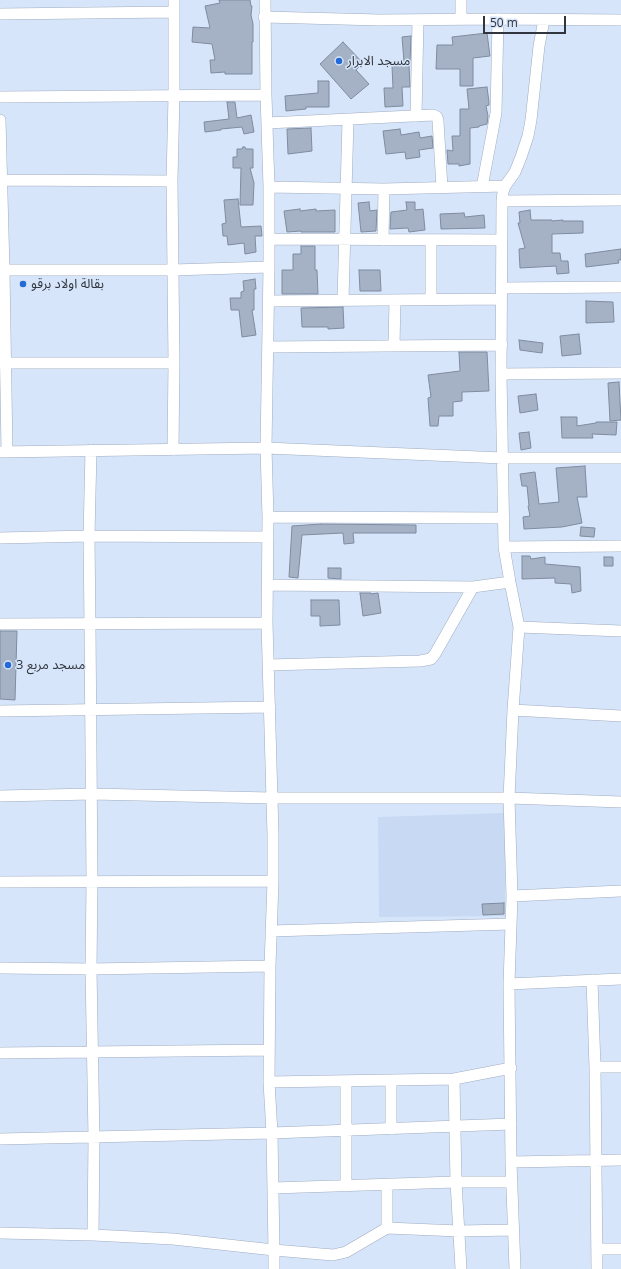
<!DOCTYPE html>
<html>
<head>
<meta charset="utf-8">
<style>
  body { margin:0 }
  #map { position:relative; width:621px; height:1269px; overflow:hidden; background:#d7e5fa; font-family:"Open Sans",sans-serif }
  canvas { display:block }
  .scale { position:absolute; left:483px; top:16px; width:83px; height:18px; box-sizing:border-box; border:2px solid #30353e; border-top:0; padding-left:5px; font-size:12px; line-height:14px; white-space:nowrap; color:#30353e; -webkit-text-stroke:3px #d7e5fa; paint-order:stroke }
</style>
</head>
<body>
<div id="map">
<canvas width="621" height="1269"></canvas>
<div class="scale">50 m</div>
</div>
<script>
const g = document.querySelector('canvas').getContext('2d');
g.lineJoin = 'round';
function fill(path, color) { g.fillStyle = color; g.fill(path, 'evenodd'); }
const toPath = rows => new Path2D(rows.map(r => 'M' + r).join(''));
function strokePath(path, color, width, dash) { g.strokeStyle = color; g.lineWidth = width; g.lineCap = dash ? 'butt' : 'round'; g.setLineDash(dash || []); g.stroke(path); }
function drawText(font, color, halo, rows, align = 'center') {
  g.font = font + ' "Open Sans","Noto Sans Arabic",sans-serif'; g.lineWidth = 3; g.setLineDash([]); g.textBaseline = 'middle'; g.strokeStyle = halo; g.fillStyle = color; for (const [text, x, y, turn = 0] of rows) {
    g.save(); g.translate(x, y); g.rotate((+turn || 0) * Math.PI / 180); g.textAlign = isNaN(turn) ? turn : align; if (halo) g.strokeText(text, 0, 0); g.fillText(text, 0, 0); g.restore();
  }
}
fill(toPath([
  [505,813,505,916,379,917,378,817]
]), '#c7d9f3');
const building = toPath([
  [219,0,250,0,251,6,252,6,251,15,253,24,253,42,252,42,252,74,225,74,225,72,211,73,210,60,215,60,212,44,192,42,193,27,210,28,205,6,220,3,219,0],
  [487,33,490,56,473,58,473,86,460,86,460,69,436,69,437,45,453,45,452,37,487,33],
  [411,36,410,62,404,62,402,37,411,36],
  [343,42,363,63,356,70,369,84,351,99,320,64,343,42],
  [409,65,410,87,402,87,403,106,385,107,384,88,393,88,392,66,409,65],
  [318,81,329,81,329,107,306,107,306,109,286,111,285,96,318,93,318,81],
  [487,87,489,102,489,105,486,106,488,116,487,124,479,126,479,127,470,128,470,164,459,166,459,164,448,164,447,150,453,151,452,136,460,136,460,109,469,109,467,89,487,87],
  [227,102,235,102,237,118,251,115,254,132,244,134,242,127,221,129,221,130,205,132,204,122,229,119,227,102],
  [311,128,312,151,288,154,287,129,311,128],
  [400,129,401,135,419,132,420,138,432,136,433,148,419,150,420,157,406,159,405,152,386,154,383,131,400,129],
  [243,147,245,147,246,149,253,149,253,168,250,168,254,183,253,205,240,205,241,168,233,168,233,157,237,157,237,149,242,149,243,147],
  [238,199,241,227,261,226,262,236,255,236,256,252,245,254,244,243,228,245,227,236,223,236,222,224,226,223,224,200,238,199],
  [369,202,370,211,377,210,376,231,361,232,358,203,369,202],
  [406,202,415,202,415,210,423,209,425,230,409,232,408,228,390,229,391,212,407,210,406,202],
  [300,209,300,211,316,209,316,211,335,210,335,232,301,232,301,231,287,232,284,211,300,209],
  [530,210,531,220,552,220,552,221,563,220,563,221,583,221,583,233,552,234,552,253,560,253,561,261,568,261,569,273,557,274,556,266,520,268,519,249,525,248,518,223,520,223,519,212,530,210],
  [464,213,465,217,484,215,485,228,441,229,440,214,464,213],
  [301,246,315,246,315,270,317,270,318,294,282,294,282,270,293,270,293,254,301,254,301,246],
  [621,249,621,260,618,260,619,263,586,267,585,254,621,249],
  [359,270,380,270,381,291,360,291,359,270],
  [255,279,256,289,254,289,254,310,252,310,256,335,242,337,239,310,231,310,230,298,241,298,241,292,244,291,243,281,255,279],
  [586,301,613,302,614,322,586,323,586,301],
  [343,307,344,328,328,329,328,327,302,327,301,308,343,307],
  [579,334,581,354,562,356,560,336,579,334],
  [519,340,543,343,542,353,520,350,519,340],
  [459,352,487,352,489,391,462,392,462,401,453,402,453,416,439,416,438,426,430,426,428,398,431,397,428,375,460,371,459,352],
  [619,382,621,420,610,421,608,383,619,382],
  [536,394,538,410,520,413,518,396,536,394],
  [561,417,577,417,577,426,596,423,596,422,617,422,616,435,592,434,593,438,562,438,561,417],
  [529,432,531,448,521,450,519,433,529,432],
  [585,466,587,497,577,497,582,523,562,527,524,529,523,517,530,516,528,506,529,506,527,486,522,486,520,474,535,472,539,504,559,502,556,468,585,466],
  [321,524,416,525,416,533,353,533,354,543,344,544,343,533,302,535,298,578,289,577,292,526,321,524],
  [581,527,595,528,594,537,580,536,581,527],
  [522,556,530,556,531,559,545,557,545,564,580,567,581,591,572,593,571,584,555,583,555,578,522,579,522,556],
  [604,557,613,557,613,566,604,566,604,557],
  [328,568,341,568,341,579,328,578,328,568],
  [360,593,371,593,371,594,378,593,381,613,363,616,360,593],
  [311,600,339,600,340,625,320,626,320,616,311,616,311,600],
  [0,631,17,631,15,700,0,699,0,631],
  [504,903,504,914,483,915,482,904,504,903]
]);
fill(building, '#a5b2c6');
strokePath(building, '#7f8b9f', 1);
const street = toPath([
  [265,0,266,95,269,187,269,267,266,448,268,517,267,623,273,835,273,881,270,966,269,1082,272,1133,274,1250,333,1255,346,1252,387,1228,459,1231,513,1230],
  [461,0,461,19],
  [0,14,174,12],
  [264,17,380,20,498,19,621,20],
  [0,97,266,95],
  [416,116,418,20],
  [0,120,4,270,7,452],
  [267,123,433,115,437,117,438,121,442,188],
  [0,180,172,181],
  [269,187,384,189,505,186],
  [482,187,496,113,498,19],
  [502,201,621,200],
  [269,239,501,240],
  [383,240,384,189],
  [431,240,431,299],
  [0,270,173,270,269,267],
  [501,288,621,287],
  [343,300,348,120],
  [269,301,501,299],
  [394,346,395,300],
  [268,347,502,345],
  [0,363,174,363],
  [501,374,621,373],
  [91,450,89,536,90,625,92,881,91,969,94,1138,93,1235],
  [173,450,174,363,172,181,174,96,174,0],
  [0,452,266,448,503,458,621,458],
  [268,517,504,518],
  [0,538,89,536,268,537],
  [504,547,621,546],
  [268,585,473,587,510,582],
  [0,624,267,623],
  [519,627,621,631],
  [268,665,420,661,431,659,435,654,473,587],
  [513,710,621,716],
  [0,711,270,707],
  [0,796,92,794,271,798,509,798,621,802],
  [0,882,273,881],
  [512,896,621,891],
  [271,931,511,924],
  [0,968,91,969,270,966],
  [592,980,595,1067,597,1269],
  [509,984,621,979],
  [0,1053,269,1050],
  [595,1067,621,1067],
  [454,1079,456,1182,461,1269],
  [346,1081,346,1186],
  [391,1081,391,1129],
  [269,1082,454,1079,511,1068],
  [0,1139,272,1133,511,1124],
  [511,1162,621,1160],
  [387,1184,387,1228],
  [273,1188,456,1182,512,1182],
  [0,1233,93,1235,173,1239,274,1250,274,1269],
  [597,1249,621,1249],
  [515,1269,511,1162,509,984,512,896,509,798,513,710,519,627,510,582,504,547,501,374,502,201,503,192,505,186,515,172,521,157,528,136,531,120,539,46,544,20]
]);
strokePath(street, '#9facc0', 12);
strokePath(street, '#fff', 11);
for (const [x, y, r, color] of [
  [339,61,4,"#236ad6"],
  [23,284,4,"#236ad6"],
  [8,665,4,"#236ad6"]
]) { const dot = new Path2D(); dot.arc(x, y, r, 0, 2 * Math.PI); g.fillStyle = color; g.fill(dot); strokePath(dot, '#d7e5fa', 1.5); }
drawText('13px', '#30353e', '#d7e5fa', [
  ["مسجد الابرار",347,61],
  ["بقالة اولاد برقو",31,284],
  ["مسجد مربع 3",16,665]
], 'left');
</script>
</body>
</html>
